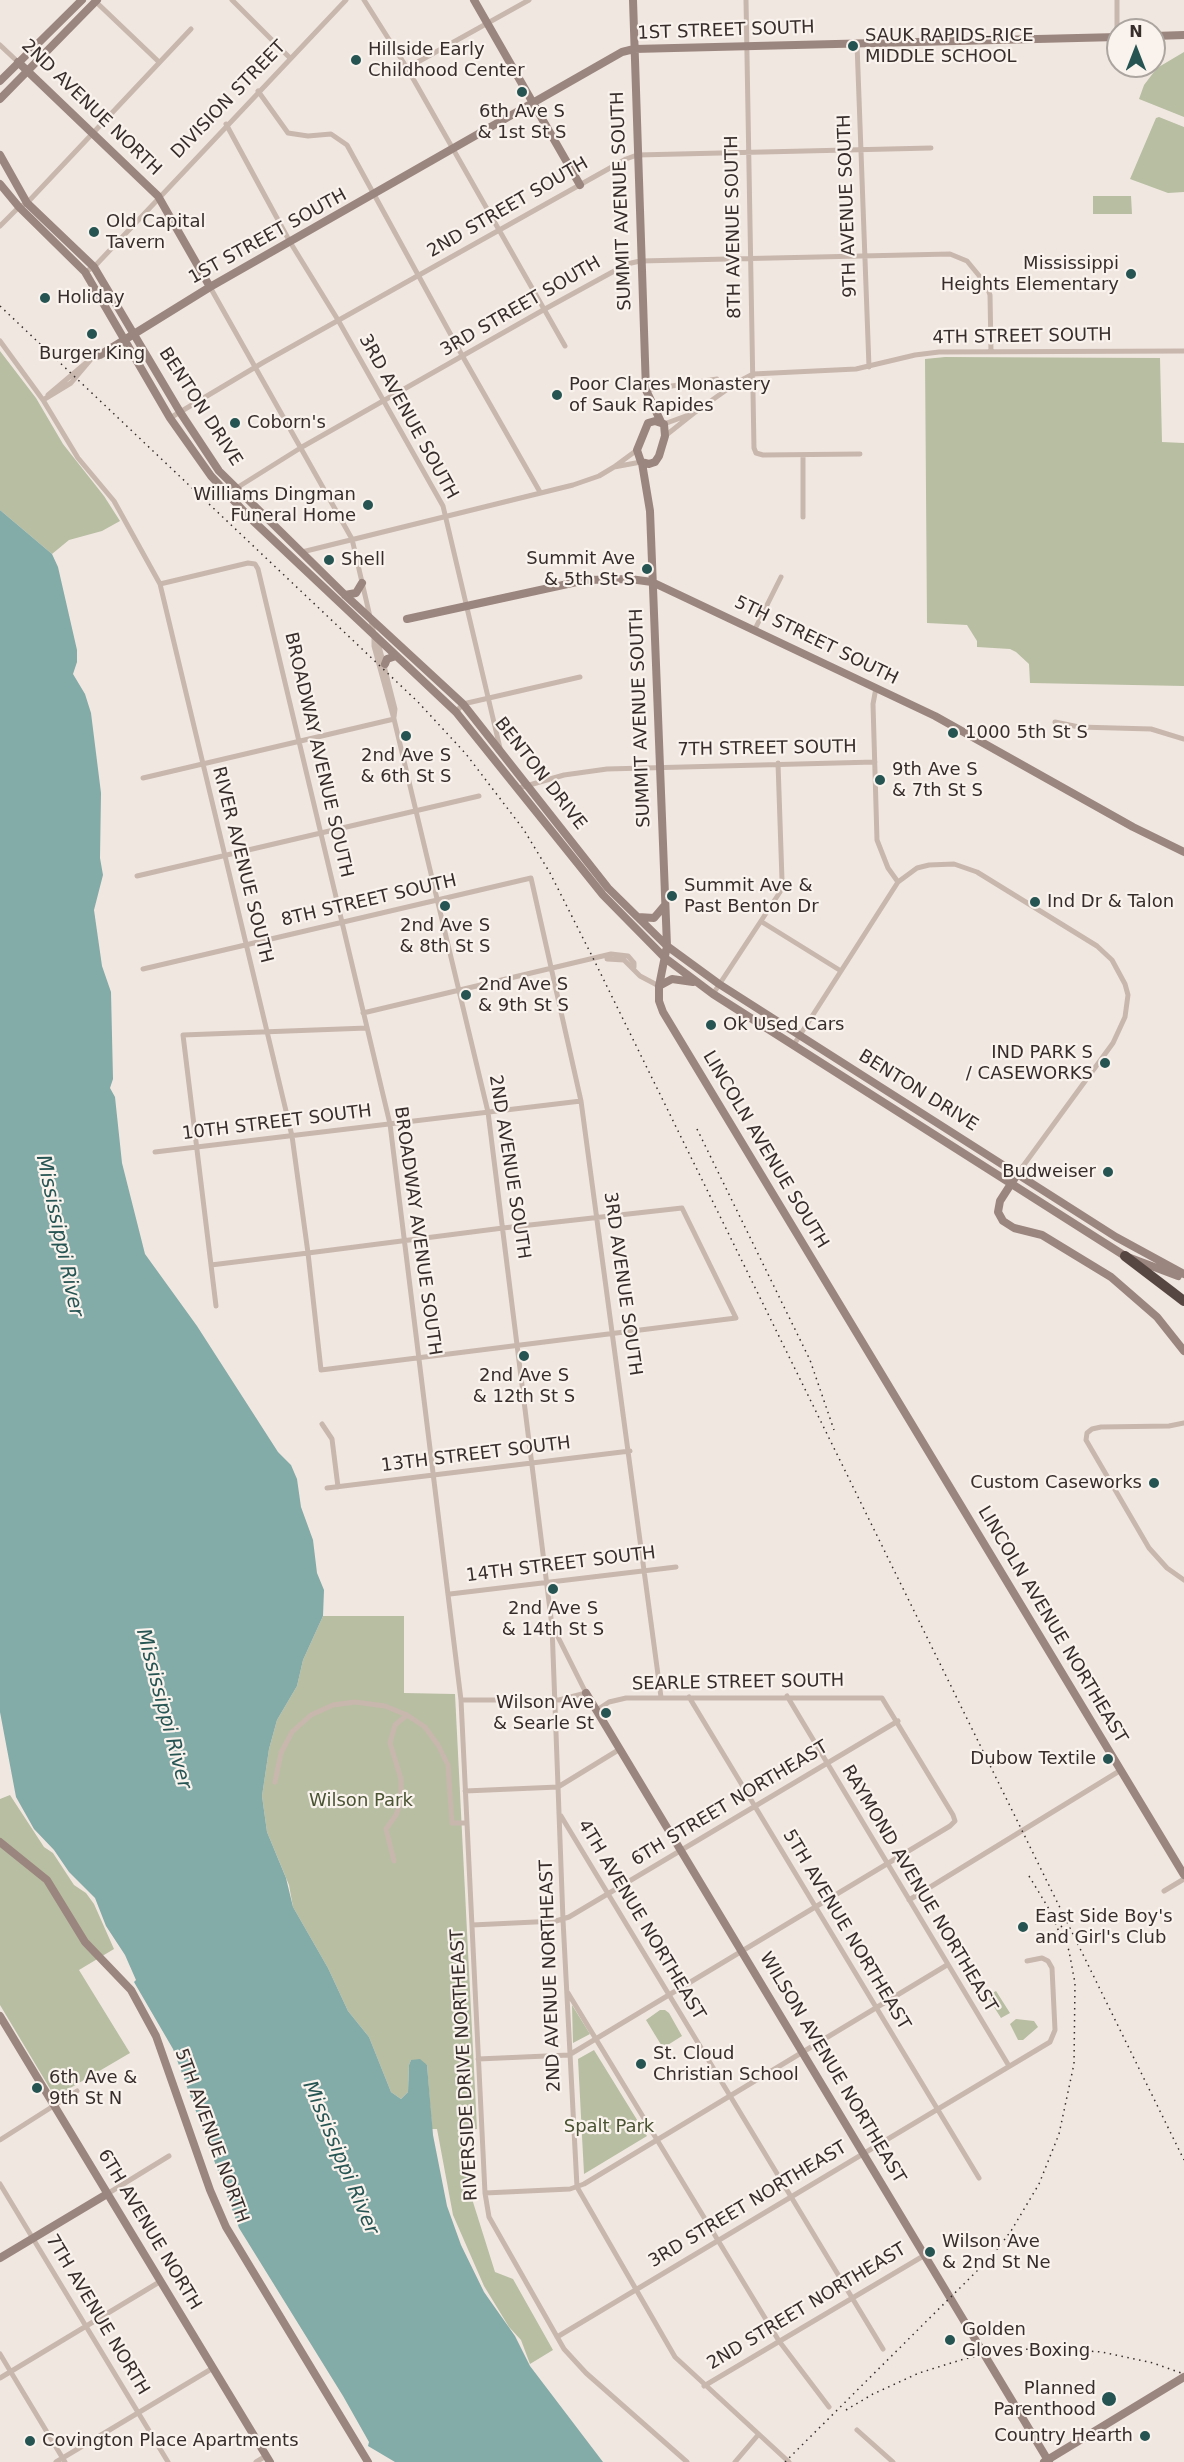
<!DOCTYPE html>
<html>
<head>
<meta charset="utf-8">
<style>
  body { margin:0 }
  #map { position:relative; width:1184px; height:2462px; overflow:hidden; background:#f1e7e1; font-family:"DejaVu Sans",sans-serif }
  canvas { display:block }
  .north { position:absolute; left:1106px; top:18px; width:60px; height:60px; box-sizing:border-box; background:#f9f2ed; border:2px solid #aba49f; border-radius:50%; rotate:0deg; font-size:16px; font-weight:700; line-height:24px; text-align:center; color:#372e2b }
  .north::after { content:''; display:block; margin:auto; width:21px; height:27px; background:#255452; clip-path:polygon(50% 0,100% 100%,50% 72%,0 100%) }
</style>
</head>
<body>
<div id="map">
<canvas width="1184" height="2462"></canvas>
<div class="north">N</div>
</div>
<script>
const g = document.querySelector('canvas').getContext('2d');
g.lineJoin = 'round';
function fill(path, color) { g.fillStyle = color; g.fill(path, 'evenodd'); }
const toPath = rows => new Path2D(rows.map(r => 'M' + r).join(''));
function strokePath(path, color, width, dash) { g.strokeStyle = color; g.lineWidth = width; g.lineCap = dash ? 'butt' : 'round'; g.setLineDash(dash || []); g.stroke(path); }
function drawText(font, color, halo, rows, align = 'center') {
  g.font = font + ' "DejaVu Sans",sans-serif'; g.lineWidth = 4.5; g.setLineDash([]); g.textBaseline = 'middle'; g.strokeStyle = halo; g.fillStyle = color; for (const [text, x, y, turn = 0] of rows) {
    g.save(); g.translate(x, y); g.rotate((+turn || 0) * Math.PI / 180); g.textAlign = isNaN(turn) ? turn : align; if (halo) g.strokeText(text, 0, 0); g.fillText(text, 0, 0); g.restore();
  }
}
fill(toPath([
  [1184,52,1184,117,1139,99,1144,85,1157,68],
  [1159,117,1184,127,1184,192,1168,193,1130,179,1156,118],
  [1093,196,1131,196,1132,214,1093,214],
  [0,351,36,398,63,444,104,496,120,521,102,531,69,540,52,554,0,510],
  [945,357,1160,358,1162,442,1184,443,1184,686,1030,683,1029,664,1016,652,1010,649,977,647,977,641,967,625,927,623,925,359],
  [323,1616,404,1616,404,1693,455,1694,477,2129,461,2129,468,2156,473,2202,495,2272,513,2279,553,2350,530,2364,521,2340,509,2327,484,2286,453,2215,437,2129,432,2129,427,2065,411,2060,409,2065,408,2092,401,2099,391,2092,369,2037,348,2011,328,1968,293,1907,289,1885,267,1832,262,1796,269,1749,277,1720,297,1686,303,1660],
  [10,1795,44,1847,53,1853,74,1885,86,1893,94,1904,114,1949,79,1970,130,2053,55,2097,0,2005,0,1799],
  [996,1991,1010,2013,1001,2018,987,1996],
  [572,2005,590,2034,573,2043],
  [660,2010,665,2010,669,2013,682,2036,663,2048,646,2020],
  [1016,2019,1034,2021,1038,2027,1023,2040,1018,2040,1010,2024],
  [594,2050,647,2136,584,2174,578,2059]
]), '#b8bea2');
fill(toPath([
  [0,510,52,554,58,567,77,650,77,662,73,674,85,694,91,713,101,793,100,858,103,875,94,910,102,966,111,992,113,1079,110,1088,115,1097,122,1163,145,1254,197,1326,278,1452,291,1465,297,1479,301,1507,313,1540,317,1573,324,1590,323,1616,303,1660,297,1686,277,1720,269,1749,262,1796,267,1832,286,1878,293,1907,328,1968,348,2011,369,2037,391,2092,401,2099,408,2092,409,2065,411,2060,420,2059,427,2065,433,2135,447,2206,461,2245,484,2292,515,2336,530,2366,603,2462,395,2462,368,2446,369,2442,343,2396,239,2228,173,2049,134,1982,136,1980,125,1955,106,1926,95,1898,69,1872,54,1850,34,1829,16,1797,0,1712]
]), '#83aba8');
strokePath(toPath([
  [232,0,290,58],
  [364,0,407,68,565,346],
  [746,0,754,448,756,453,763,455,860,454],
  [1117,0,1117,37],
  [95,1,159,62],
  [857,44,869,367],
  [0,45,18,62],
  [407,68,529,0],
  [258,91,288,133,308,136,331,134,347,145,463,357,540,492],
  [226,124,290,242,338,320,443,506,500,748],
  [0,226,19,207,27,203,191,29],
  [85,272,94,267,346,0],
  [210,287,352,539,374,634,374,646,394,719,488,1112,552,1626,563,1920,577,2187,675,2357,789,2462],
  [0,341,43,400,78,458,114,501,160,584,292,1136,308,1253,321,1370,736,1318,682,1208,503,1228,308,1253,211,1265],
  [646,390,717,379],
  [48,395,93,357],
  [43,400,71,383,93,357],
  [694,413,736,383,753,374,856,369,915,355,939,352,1184,351],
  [170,418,264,362,626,159,637,155,931,148],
  [664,424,694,413,665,436],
  [637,450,614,467,641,462],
  [227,494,302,447,545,309,627,264,640,261,950,254,967,261,986,284,990,295,991,352],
  [803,517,803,455],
  [302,552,573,485,599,476,614,467],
  [160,584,248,563,255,564,258,569,390,1124,461,1700,485,2193,489,2217,564,2349,586,2373,687,2462],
  [755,629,781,577],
  [378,642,395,709,394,717],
  [876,688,873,704,877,840,888,868,898,882],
  [456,712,463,704,580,677],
  [1055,722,1079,727,1151,729,1184,739],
  [143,778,394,719],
  [519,788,564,775,607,769,875,762],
  [137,876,479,796],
  [762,922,841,971],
  [607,959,624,960,640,976,659,986],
  [143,969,531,878,581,1101,661,1697],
  [713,994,780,892,782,880,778,763],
  [363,1013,611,954,628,956,634,963,634,967],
  [793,1046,898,882,917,868,929,865,954,864,977,872,1097,946,1112,960,1125,984,1128,995,1125,1017,1113,1043,1018,1173],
  [155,1152,581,1101],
  [216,1306,183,1035,367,1028],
  [1184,1423,1169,1426,1101,1427,1092,1429,1087,1433,1086,1440,1149,1548,1167,1568,1184,1580],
  [322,1424,332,1439,338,1487],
  [327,1488,630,1451],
  [450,1594,676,1567],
  [787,1696,1009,2066],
  [689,1697,979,2178],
  [461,1700,559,1700,586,1693,554,1629],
  [275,1782,281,1753,292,1732,311,1715,333,1705,355,1702,385,1706,407,1715,425,1727,438,1745,448,1765,452,1823,467,1823],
  [465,1791,558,1787,620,1749],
  [561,1816,883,2349],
  [394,1861,386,1829,396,1815,401,1802,401,1779,390,1743,395,1725,407,1715],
  [1164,1891,1184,1879],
  [909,1900,1121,1770],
  [472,1925,556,1921,569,1917,898,1721],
  [568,1993,779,2341,829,2407],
  [478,2059,569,2055,950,1826,955,1821,953,1815,882,1698,626,1698,609,1702,597,1710],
  [0,2140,77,2091],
  [0,2184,168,2462],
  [485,2193,570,2189,584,2184,947,1965],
  [107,2194,169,2156],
  [557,2337,1050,2042,1055,2030,1052,1968,1048,1961,1042,1958,1027,1961],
  [0,2354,65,2462],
  [0,2378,161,2281],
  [704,2386,925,2255],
  [857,2430,893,2462],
  [56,2462,213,2368],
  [256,2462,266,2456],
  [735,2462,758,2435]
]), '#c8b7ad', 5);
strokePath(toPath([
  [474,0,580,185],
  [633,0,646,390,661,422],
  [1154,36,1184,35],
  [18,62,158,196,210,287],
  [0,81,82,0],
  [0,99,97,0],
  [0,155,27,203,94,267,180,412,219,471,345,595,463,704,608,888,667,946,719,984,1116,1237,1184,1274],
  [0,184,19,207,85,272,170,418,211,476,249,517,456,712,603,895,665,958,713,994,1125,1256,1178,1276],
  [93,357,100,355,210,287,622,52,634,49,1118,37],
  [655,421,664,424,665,436,659,456,655,462,649,464,641,462,637,450,648,423,655,421],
  [642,463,650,511,667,946,659,986,659,1001,663,1012,1184,1875],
  [345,595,356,593,362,583],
  [407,619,586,580,630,579,652,582,935,716,1133,827,1184,852],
  [385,664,387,659,396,656],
  [638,917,654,918,665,905],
  [659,986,672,979,693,982],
  [1018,1173,1000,1201,998,1212,1003,1221,1014,1228,1042,1235,1111,1277,1157,1317,1184,1351],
  [586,1693,1049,2462],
  [0,1842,47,1880,85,1942,131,1990,156,2036,210,2190,226,2227,368,2462],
  [0,2016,270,2462],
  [0,2258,107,2194],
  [1044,2462,1184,2377]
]), '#9b867f', 8);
strokePath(toPath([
  [1125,1256,1184,1301]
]), '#574743', 10);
strokePath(toPath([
  [0,306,418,702,466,754,524,830,550,873,593,958,1184,2160],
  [697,1129,810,1360,834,1430],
  [1029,1876,1049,1909,1060,1934],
  [846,2410,873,2394,919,2373,964,2359,1004,2351,1042,2348,1102,2352,1153,2363,1184,2374],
  [785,2462,992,2256,1011,2231,1039,2184,1059,2134,1074,2064,1075,1983,1069,1951,1061,1925]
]), '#372e2b', 1.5, [1.5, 4.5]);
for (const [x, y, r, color] of [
  [853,46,6,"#255452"],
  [356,60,6,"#255452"],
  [522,92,6,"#255452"],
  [94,232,6,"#255452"],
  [1131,274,6,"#255452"],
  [45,298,6,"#255452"],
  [92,334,6,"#255452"],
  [557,395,6,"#255452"],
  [235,423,6,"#255452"],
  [368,505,6,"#255452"],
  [329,560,6,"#255452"],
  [647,569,6,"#255452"],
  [953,733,6,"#255452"],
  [406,736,6,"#255452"],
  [880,780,6,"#255452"],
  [672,896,6,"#255452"],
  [1035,902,6,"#255452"],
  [445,906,6,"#255452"],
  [466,995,6,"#255452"],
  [711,1025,6,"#255452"],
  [1105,1063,6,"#255452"],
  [1108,1172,6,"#255452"],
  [524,1356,6,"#255452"],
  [1154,1483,6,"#255452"],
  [553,1589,6,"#255452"],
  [606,1713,6,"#255452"],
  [1108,1759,6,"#255452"],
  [1023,1927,6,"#255452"],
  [641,2064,6,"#255452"],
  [37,2088,6,"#255452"],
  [930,2252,6,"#255452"],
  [950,2340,6,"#255452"],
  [1109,2399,8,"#255452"],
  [1145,2436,6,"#255452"],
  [30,2441,6,"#255452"]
]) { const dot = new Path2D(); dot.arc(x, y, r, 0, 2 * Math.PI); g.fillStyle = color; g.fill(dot); strokePath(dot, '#f9f2ed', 2); }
drawText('18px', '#372e2b', '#f9f2ed', [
  ["1ST STREET SOUTH",726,31,-2],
  ["DIVISION STREET",229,100,-46],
  ["2ND AVENUE NORTH",91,108,44],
  ["SUMMIT AVENUE SOUTH",622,201,-92],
  ["9TH AVENUE SOUTH",848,206,-92],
  ["2ND STREET SOUTH",508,208,-30],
  ["8TH AVENUE SOUTH",734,227,-91],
  ["1ST STREET SOUTH",268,237,-29],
  ["3RD STREET SOUTH",521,307,-30],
  ["4TH STREET SOUTH",1022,337,-1],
  ["BENTON DRIVE",200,407,57],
  ["3RD AVENUE SOUTH",408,417,61],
  ["5TH STREET SOUTH",816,641,26],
  ["SUMMIT AVENUE SOUTH",641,718,-92],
  ["7TH STREET SOUTH",767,749,-1],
  ["BROADWAY AVENUE SOUTH",318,755,77],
  ["BENTON DRIVE",540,774,52],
  ["RIVER AVENUE SOUTH",242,865,76],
  ["8TH STREET SOUTH",369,901,-13],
  ["BENTON DRIVE",918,1091,32],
  ["10TH STREET SOUTH",277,1123,-7],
  ["LINCOLN AVENUE SOUTH",765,1150,59],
  ["2ND AVENUE SOUTH",509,1167,81],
  ["BROADWAY AVENUE SOUTH",417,1231,82],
  ["3RD AVENUE SOUTH",622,1284,82],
  ["13TH STREET SOUTH",476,1455,-7],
  ["14TH STREET SOUTH",561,1565,-7],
  ["LINCOLN AVENUE NORTHEAST",1052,1625,59],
  ["SEARLE STREET SOUTH",738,1683,-1],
  ["6TH STREET NORTHEAST",730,1804,-31],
  ["RAYMOND AVENUE NORTHEAST",919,1889,59],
  ["4TH AVENUE NORTHEAST",641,1920,59],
  ["5TH AVENUE NORTHEAST",846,1930,59],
  ["2ND AVENUE NORTHEAST",551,1976,-92],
  ["RIVERSIDE DRIVE NORTHEAST",465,2065,-93],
  ["WILSON AVENUE NORTHEAST",832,2068,59],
  ["5TH AVENUE NORTH",211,2136,70],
  ["3RD STREET NORTHEAST",748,2205,-31],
  ["6TH AVENUE NORTH",149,2230,59],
  ["2ND STREET NORTHEAST",807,2307,-31],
  ["7TH AVENUE NORTH",97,2315,59]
]);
drawText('18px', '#372e2b', '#f9f2ed', [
  ["SAUK RAPIDS-RICE",865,36],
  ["MIDDLE SCHOOL",865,57],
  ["Hillside Early",368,50],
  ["Childhood Center",368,71],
  ["6th Ave S",522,112,"center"],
  ["& 1st St S",522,133,"center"],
  ["Old Capital",106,222],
  ["Tavern",106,243],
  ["Mississippi",1119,264,"right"],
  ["Heights Elementary",1119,285,"right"],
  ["Holiday",57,298],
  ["Burger King",92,354,"center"],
  ["Poor Clares Monastery",569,385],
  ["of Sauk Rapides",569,406],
  ["Coborn's",247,423],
  ["Williams Dingman",356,495,"right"],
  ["Funeral Home",356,516,"right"],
  ["Summit Ave",635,559,"right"],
  ["& 5th St S",635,580,"right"],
  ["Shell",341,560],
  ["1000 5th St S",965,733],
  ["2nd Ave S",406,756,"center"],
  ["& 6th St S",406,777,"center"],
  ["9th Ave S",892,770],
  ["& 7th St S",892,791],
  ["Summit Ave &",684,886],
  ["Past Benton Dr",684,907],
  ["Ind Dr & Talon",1047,902],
  ["2nd Ave S",445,926,"center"],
  ["& 8th St S",445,947,"center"],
  ["2nd Ave S",478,985],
  ["& 9th St S",478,1006],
  ["Ok Used Cars",723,1025],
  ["IND PARK S",1093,1053,"right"],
  ["/ CASEWORKS",1093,1074,"right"],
  ["Budweiser",1096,1172,"right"],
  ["2nd Ave S",524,1376,"center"],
  ["& 12th St S",524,1397,"center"],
  ["Custom Caseworks",1142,1483,"right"],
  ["2nd Ave S",553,1609,"center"],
  ["& 14th St S",553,1630,"center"],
  ["Wilson Ave",594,1703,"right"],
  ["& Searle St",594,1724,"right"],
  ["Dubow Textile",1096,1759,"right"],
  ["East Side Boy's",1035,1917],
  ["and Girl's Club",1035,1938],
  ["St. Cloud",653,2054],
  ["Christian School",653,2075],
  ["6th Ave &",49,2078],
  ["9th St N",49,2099],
  ["Wilson Ave",942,2242],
  ["& 2nd St Ne",942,2263],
  ["Golden",962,2330],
  ["Gloves Boxing",962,2351],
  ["Planned",1096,2389,"right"],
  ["Parenthood",1096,2410,"right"],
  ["Country Hearth",1133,2436,"right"],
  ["Covington Place Apartments",42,2441]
], 'left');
drawText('18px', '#4a5332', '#f9f2ed', [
  ["Wilson Park",361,1801],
  ["Spalt Park",609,2127]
]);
drawText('italic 20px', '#255452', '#f9f2ed', [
  ["Mississippi River",59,1236,78],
  ["Mississippi River",163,1709,75],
  ["Mississippi River",340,2158,67]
]);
</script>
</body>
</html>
